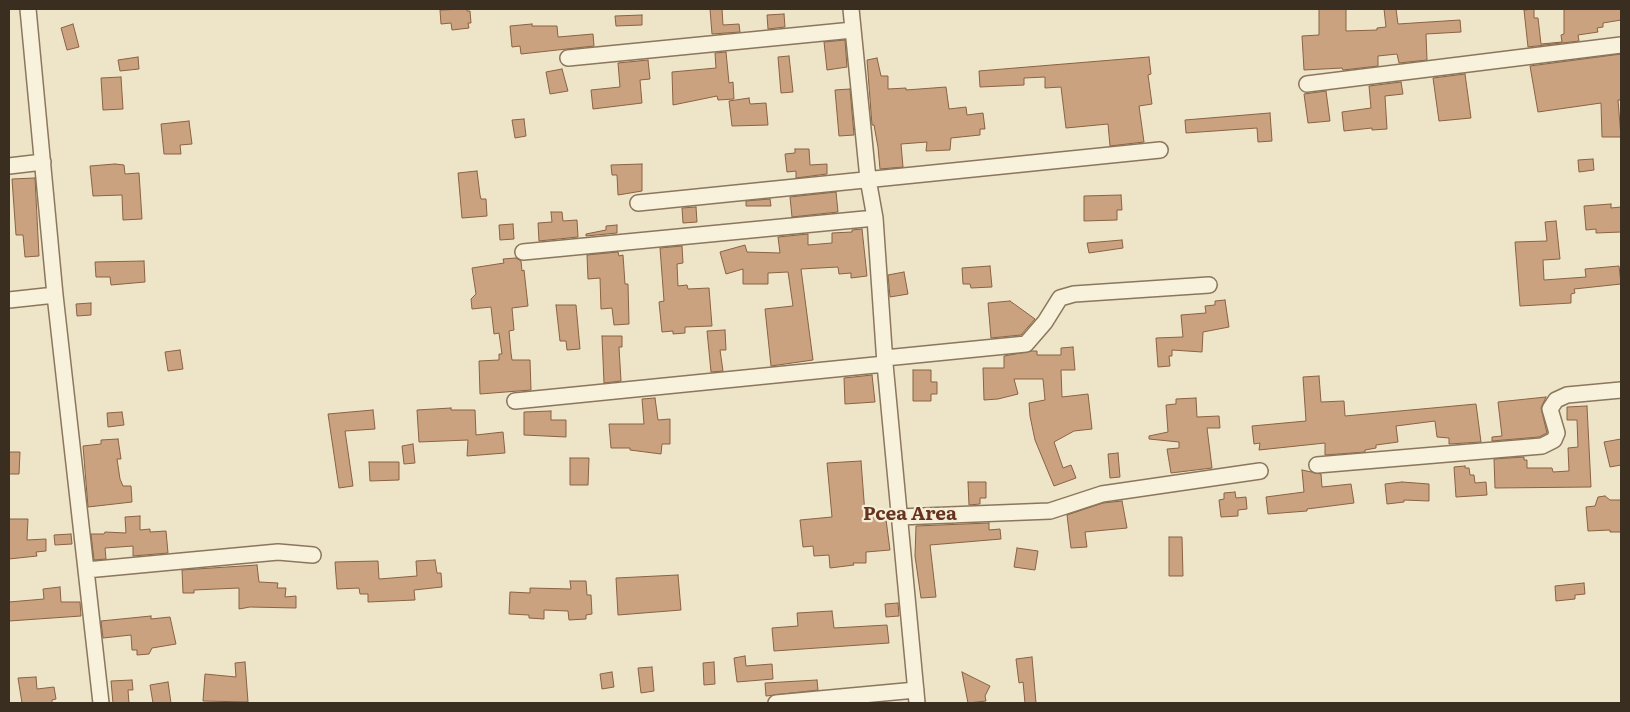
<!DOCTYPE html>
<html>
<head>
<meta charset="utf-8">
<style>
  body { margin:0 }
  #map { position:relative; width:1630px; height:712px; overflow:hidden; background:#eee4c8; font-family:Literata,serif }
  canvas { display:block }
  .frame { position:absolute; inset:0; border:10px solid #3a2e20; pointer-events:none }
</style>
</head>
<body>
<div id="map">
<canvas width="1630" height="712"></canvas>
<div class="frame"></div>
</div>
<script>
const g = document.querySelector('canvas').getContext('2d');
g.lineJoin = 'round';
function fill(path, color) { g.fillStyle = color; g.fill(path, 'evenodd'); }
const toPath = rows => new Path2D(rows.map(r => 'M' + r).join(''));
function strokePath(path, color, width, dash) { g.strokeStyle = color; g.lineWidth = width; g.lineCap = dash ? 'butt' : 'round'; g.setLineDash(dash || []); g.stroke(path); }
function drawText(font, color, halo, rows, align = 'center') {
  g.font = font + ' Literata,serif'; g.lineWidth = 4.5; g.setLineDash([]); g.textBaseline = 'middle'; g.strokeStyle = halo; g.fillStyle = color; for (const [text, x, y, turn = 0] of rows) {
    g.save(); g.translate(x, y); g.rotate((+turn || 0) * Math.PI / 180); g.textAlign = isNaN(turn) ? turn : align; if (halo) g.strokeText(text, 0, 0); g.fillText(text, 0, 0); g.restore();
  }
}
const building = toPath([
  [467,9,467,11,470,11,471,23,468,23,469,28,452,30,451,23,441,24,440,10,467,9],
  [710,9,722,9,723,25,739,24,740,32,712,34,710,9],
  [1319,9,1346,9,1346,31,1377,30,1377,28,1386,27,1384,9,1396,9,1398,24,1460,20,1461,32,1426,34,1427,60,1399,63,1397,54,1378,56,1378,66,1343,70,1342,68,1304,70,1302,36,1319,35,1319,9],
  [1534,9,1534,18,1538,18,1541,44,1562,42,1561,35,1564,34,1564,9,1621,9,1621,20,1603,23,1603,27,1597,28,1598,32,1578,35,1579,41,1528,47,1524,10,1534,9],
  [784,14,785,27,768,29,767,15,784,14],
  [642,15,642,25,616,26,615,16,642,15],
  [73,24,79,47,67,50,61,28,73,24],
  [532,24,532,26,557,26,558,37,593,34,594,46,521,54,520,46,512,47,510,26,532,24],
  [845,40,847,67,827,70,824,42,845,40],
  [726,52,729,83,733,82,734,99,718,100,717,96,673,105,672,72,716,68,715,53,726,52],
  [1621,54,1621,100,1618,100,1621,137,1602,137,1601,103,1538,112,1530,66,1621,54],
  [789,56,793,92,781,93,778,57,789,56],
  [138,57,139,69,120,71,118,60,138,57],
  [1149,57,1151,74,1148,75,1152,104,1139,106,1144,142,1110,146,1108,124,1066,128,1061,87,1045,88,1045,77,1024,78,1024,85,980,87,979,71,1149,57],
  [877,58,881,76,888,76,888,89,906,88,906,90,946,87,949,109,966,107,967,115,983,113,985,129,980,129,980,135,951,138,950,150,926,151,927,142,901,144,903,167,880,169,878,147,874,125,872,125,867,60,877,58],
  [648,60,650,79,640,80,642,103,593,109,591,90,620,87,618,63,648,60],
  [562,69,568,91,550,94,546,72,562,69],
  [1465,74,1471,118,1439,121,1433,78,1465,74],
  [121,77,123,109,103,110,101,78,121,77],
  [1401,82,1403,94,1385,96,1387,129,1372,130,1372,128,1344,131,1342,112,1371,108,1369,86,1401,82],
  [850,89,854,135,839,136,835,90,850,89],
  [1326,91,1330,121,1308,123,1304,94,1326,91],
  [749,98,750,104,766,103,768,125,732,126,729,101,749,98],
  [1270,113,1272,141,1258,142,1257,128,1186,133,1185,120,1270,113],
  [524,119,526,136,515,138,512,120,524,119],
  [189,121,192,144,180,145,181,154,164,154,161,124,189,121],
  [795,149,809,149,810,165,827,164,827,174,796,178,796,171,787,172,785,154,795,153,795,149],
  [1593,159,1594,170,1579,172,1578,160,1593,159],
  [115,164,124,165,125,174,139,173,142,219,123,220,122,195,93,196,90,166,115,164],
  [642,164,642,191,618,195,617,175,612,175,611,165,642,164],
  [477,171,480,195,481,199,486,199,487,216,462,218,458,173,477,171],
  [35,178,39,256,25,257,23,235,16,235,12,179,35,178],
  [836,192,838,212,792,217,790,197,836,192],
  [1121,195,1122,210,1117,210,1117,220,1084,221,1084,196,1121,195],
  [770,199,771,206,746,206,746,201,770,199],
  [1611,204,1611,208,1621,207,1621,232,1596,233,1596,229,1586,230,1584,206,1611,204],
  [696,207,697,222,683,223,682,208,696,207],
  [551,212,562,212,563,221,577,220,578,237,539,241,538,223,552,222,551,212],
  [1556,221,1560,259,1543,260,1544,280,1586,277,1585,269,1619,266,1621,284,1574,289,1575,293,1571,294,1571,303,1520,306,1515,242,1547,241,1545,222,1556,221],
  [513,224,514,239,500,240,499,225,513,224],
  [617,225,617,233,586,236,586,234,606,230,606,226,617,225],
  [862,229,867,276,851,278,851,273,839,274,838,267,801,269,813,360,771,366,765,309,793,306,788,272,768,273,768,284,743,284,743,269,726,274,720,252,745,245,747,252,780,253,778,237,808,234,808,245,832,243,832,233,852,232,852,230,862,229],
  [1122,240,1123,248,1089,253,1087,243,1122,240],
  [682,246,683,263,677,264,678,286,687,285,688,289,709,288,712,326,685,327,685,333,673,334,673,331,662,332,659,302,664,301,660,248,682,246],
  [618,252,619,256,623,255,625,284,628,284,629,324,614,325,612,308,601,309,600,278,588,279,587,255,618,252],
  [516,258,521,261,522,271,524,270,528,306,512,308,514,330,509,331,511,353,512,360,530,360,531,390,480,394,479,361,499,360,499,354,502,354,499,333,494,334,491,307,472,309,471,299,476,294,472,268,504,263,503,259,516,258],
  [144,261,145,282,111,285,110,277,96,277,95,262,144,261],
  [990,266,992,287,971,288,970,284,963,284,962,268,990,266],
  [904,272,908,294,890,297,888,275,904,272],
  [1225,300,1229,327,1203,332,1202,352,1172,350,1172,356,1169,356,1170,366,1158,367,1156,338,1183,337,1181,315,1206,313,1205,306,1215,305,1215,301,1225,300],
  [1010,301,1035,319,1021,335,991,338,988,303,1010,301],
  [91,303,91,315,77,316,76,304,91,303],
  [556,305,576,305,580,349,567,350,566,341,560,341,556,305],
  [725,330,726,350,720,350,723,371,711,372,707,331,725,330],
  [602,336,622,336,622,347,619,347,621,381,604,383,602,336],
  [1073,347,1075,370,1061,370,1062,397,1088,394,1092,429,1074,431,1054,442,1063,468,1071,465,1076,478,1054,486,1035,440,1030,416,1029,403,1045,400,1043,379,1014,379,1018,394,998,399,984,400,983,368,1004,368,1004,356,1032,351,1037,351,1037,355,1061,355,1061,348,1073,347],
  [180,350,183,369,168,371,165,352,180,350],
  [913,370,931,370,931,382,937,382,937,394,931,394,931,401,913,401,913,370],
  [872,375,875,402,845,404,844,378,872,375],
  [1319,376,1321,402,1344,401,1345,416,1476,404,1481,442,1449,444,1449,438,1437,437,1435,421,1396,426,1398,442,1376,445,1376,448,1365,450,1365,452,1325,455,1325,443,1259,450,1260,443,1254,444,1252,426,1306,421,1303,377,1319,376],
  [1546,397,1541,408,1547,433,1539,437,1492,441,1492,437,1502,436,1498,402,1546,397],
  [655,398,658,420,670,419,670,444,662,444,661,454,630,450,630,448,611,448,609,424,644,424,642,399,655,398],
  [1196,398,1197,417,1219,416,1220,428,1207,428,1212,468,1171,473,1167,449,1179,448,1179,442,1149,439,1149,436,1168,432,1166,405,1176,404,1176,399,1196,398],
  [1587,406,1591,487,1495,488,1494,459,1524,457,1524,460,1527,460,1527,468,1552,468,1553,472,1569,471,1568,448,1578,447,1577,420,1567,420,1567,407,1587,406],
  [451,408,451,410,475,410,476,435,503,432,505,453,467,456,468,440,419,442,417,410,451,408],
  [373,410,375,429,345,431,353,486,339,488,328,414,373,410],
  [551,411,551,420,566,420,566,437,524,435,524,412,551,411],
  [122,412,124,425,108,427,107,413,122,412],
  [118,439,121,459,117,459,120,479,123,486,131,486,132,502,88,507,83,446,101,444,101,440,118,439],
  [1621,439,1621,465,1610,467,1604,442,1621,439],
  [413,444,415,463,404,464,402,446,413,444],
  [9,452,20,452,19,474,9,474,9,452],
  [1118,453,1120,477,1110,478,1108,454,1118,453],
  [570,458,589,458,588,485,570,485,570,458],
  [861,461,865,514,885,512,890,550,866,552,866,563,853,563,854,565,830,568,829,555,814,556,813,546,803,547,800,520,832,517,827,463,861,461],
  [369,462,399,462,399,480,370,481,369,462],
  [1465,466,1465,468,1469,468,1470,475,1474,475,1475,483,1486,482,1487,495,1456,497,1454,467,1465,466],
  [1302,470,1321,474,1322,487,1351,484,1354,503,1307,509,1307,511,1268,514,1266,497,1304,492,1302,470],
  [968,482,986,482,986,498,980,498,980,504,969,505,968,482],
  [1402,482,1429,484,1429,501,1404,500,1404,502,1387,504,1385,484,1402,482],
  [1235,492,1236,498,1246,497,1247,509,1238,510,1238,516,1221,517,1219,500,1224,499,1224,493,1235,492],
  [1605,496,1610,500,1621,500,1621,532,1610,532,1610,530,1588,531,1586,507,1595,506,1598,497,1605,496],
  [1122,501,1127,528,1085,532,1087,547,1071,548,1067,515,1103,503,1122,501],
  [140,516,140,530,150,529,150,532,166,531,168,553,133,556,133,546,105,548,106,559,94,560,91,534,104,534,105,532,126,533,125,517,140,516],
  [9,519,28,519,27,540,46,539,46,551,36,552,37,556,9,559,9,519],
  [989,523,989,530,1000,529,1001,539,930,545,936,597,921,598,915,556,916,526,989,523],
  [71,534,72,544,55,545,54,535,71,534],
  [1169,537,1182,537,1183,576,1169,576,1169,537],
  [1017,548,1038,551,1035,570,1014,567,1017,548],
  [435,560,437,573,441,573,442,587,414,590,415,600,368,602,368,594,360,594,359,588,337,589,335,562,378,561,379,579,417,576,416,561,435,560],
  [257,565,259,582,278,583,277,588,286,588,285,597,296,596,296,608,250,607,239,609,239,588,194,590,194,593,183,593,182,570,257,565],
  [678,575,681,610,618,615,616,578,678,575],
  [570,581,586,581,587,595,591,595,592,614,586,615,586,619,569,620,568,611,544,610,544,619,529,618,529,615,509,614,510,592,530,593,530,588,571,589,570,581],
  [1584,583,1585,594,1575,595,1575,599,1556,601,1555,586,1584,583],
  [60,587,61,602,80,602,81,616,9,621,9,602,44,599,43,589,60,587],
  [898,603,899,616,886,617,885,604,898,603],
  [832,611,834,628,887,625,889,643,774,651,772,628,798,626,797,613,832,611],
  [151,616,151,619,170,617,176,644,152,648,149,654,137,655,137,650,132,650,131,635,103,638,101,621,151,616],
  [745,656,746,666,772,664,773,679,737,682,734,658,745,656],
  [1032,657,1036,703,1025,703,1023,682,1019,683,1016,659,1032,657],
  [245,662,248,702,203,701,205,674,236,677,235,663,245,662],
  [714,662,715,684,704,685,703,663,714,662],
  [652,667,654,691,641,693,638,668,652,667],
  [612,672,614,687,602,689,600,674,612,672],
  [962,672,990,686,985,696,986,701,968,703,962,672],
  [36,677,37,689,54,687,56,699,52,700,52,703,22,703,18,678,36,677],
  [132,680,133,690,128,690,129,703,113,703,111,681,132,680],
  [817,680,818,690,766,696,765,683,817,680],
  [168,682,171,703,153,703,150,685,168,682]
]);
fill(building, '#cba27f');
strokePath(building, '#896243', 1);
const minor = toPath([
  [28,9,55,295,101,703],
  [851,9,868,179,875,218,885,364,917,703],
  [568,58,853,30],
  [1307,84,1621,45],
  [9,166,43,162],
  [638,203,1160,150],
  [523,252,875,218],
  [9,300,55,295],
  [885,358,1026,344,1045,322,1060,298,1074,294,1209,285],
  [515,401,885,364],
  [1317,465,1542,446,1554,440,1557,433,1550,409,1556,400,1567,395,1621,390],
  [899,517,1050,511,1102,494,1260,471],
  [86,570,278,552,313,555],
  [776,703,916,690]
]);
strokePath(minor, '#8a775d', 18);
strokePath(minor, '#f8f1db', 15);
drawText('bold 19px', '#663321', '#f5eed7', [
  ["Pcea Area",910,514]
]);
</script>
</body>
</html>
